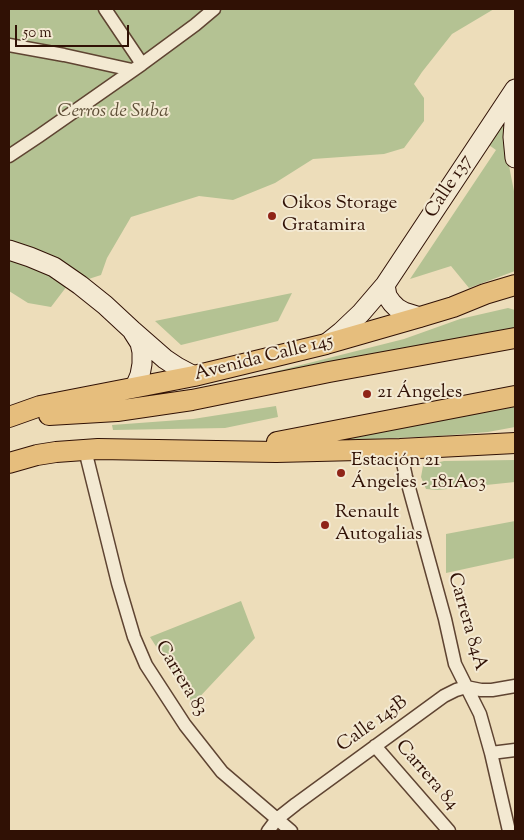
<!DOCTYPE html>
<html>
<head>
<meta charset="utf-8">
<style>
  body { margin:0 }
  #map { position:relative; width:524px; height:840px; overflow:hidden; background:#edddba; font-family:"Sorts Mill Goudy",serif }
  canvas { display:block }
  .frame { position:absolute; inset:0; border:10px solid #301105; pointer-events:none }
  .scale { position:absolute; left:15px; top:25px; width:114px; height:22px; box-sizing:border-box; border:2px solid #301105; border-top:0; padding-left:6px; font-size:15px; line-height:18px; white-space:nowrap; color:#301105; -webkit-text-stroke:4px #f3e9d2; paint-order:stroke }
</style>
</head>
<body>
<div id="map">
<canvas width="524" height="840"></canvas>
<div class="frame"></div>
<div class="scale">50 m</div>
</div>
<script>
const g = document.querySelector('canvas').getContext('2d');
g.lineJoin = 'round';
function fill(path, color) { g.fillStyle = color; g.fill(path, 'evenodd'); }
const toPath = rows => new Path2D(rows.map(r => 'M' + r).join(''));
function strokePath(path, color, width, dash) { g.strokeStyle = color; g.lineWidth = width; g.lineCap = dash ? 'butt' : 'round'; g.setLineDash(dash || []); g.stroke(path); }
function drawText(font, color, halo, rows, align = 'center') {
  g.font = font + ' "Sorts Mill Goudy",serif'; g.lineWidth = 4; g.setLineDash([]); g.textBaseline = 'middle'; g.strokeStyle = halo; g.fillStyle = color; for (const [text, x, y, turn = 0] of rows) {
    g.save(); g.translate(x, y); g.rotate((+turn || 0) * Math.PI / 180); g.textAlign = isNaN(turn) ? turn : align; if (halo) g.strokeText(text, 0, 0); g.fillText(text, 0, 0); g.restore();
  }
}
fill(toPath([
  [9,9,494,9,452,34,422,72,414,84,424,98,424,121,404,148,384,154,313,159,275,183,233,200,199,196,131,217,107,258,101,275,67,286,51,307,28,303,9,291],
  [504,112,505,139,510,171,515,196,515,271,469,288,451,266,410,279,496,150,486,143],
  [292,293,278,321,181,345,155,321],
  [508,308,515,310,515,330,190,393,404,339,460,319],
  [276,406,278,417,225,428,113,430,112,425,193,419],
  [515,406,515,427,488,432,439,436,330,441],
  [515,460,515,482,438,490,426,489,421,477,423,466,444,461],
  [515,521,515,558,446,573,446,534],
  [241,601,255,638,193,704,150,637]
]), '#b4c293');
const street = toPath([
  [105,9,142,64],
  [9,45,64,55,132,70],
  [9,156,39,136,142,64,195,25,214,9],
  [400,449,406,477,445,619,455,664,480,714,491,753,509,831],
  [85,450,118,583,134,637,146,665,185,725,222,772,291,831],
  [375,746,449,831],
  [491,753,515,750],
  [268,831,277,819,296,804,444,696,456,690,466,687,481,690,492,690,515,686]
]);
const secondary = toPath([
  [515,110,513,137,515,158],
  [9,250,30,257,54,267,80,285,105,305,133,331,165,359,177,367,194,376],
  [385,285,387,296,392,303,397,308,404,312,420,317],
  [133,332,140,343,142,352,142,364,140,375,135,387],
  [326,344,341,332,361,313,385,285,515,89]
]);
const primary = toPath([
  [49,415,117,411,192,400,329,372,515,338],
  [9,417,40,406,194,376,326,344,420,317,453,307,485,294,515,285],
  [277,442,515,396],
  [9,463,37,455,56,452,98,449,276,452,400,449,515,443]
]);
strokePath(street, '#5f4432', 15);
strokePath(secondary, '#301105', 21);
strokePath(primary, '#301105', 22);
strokePath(street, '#f3e9d2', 12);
strokePath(secondary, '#f3e9d2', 19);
strokePath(primary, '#e6be7d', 20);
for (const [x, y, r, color] of [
  [272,216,5,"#8f2418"],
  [367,394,5,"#8f2418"],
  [341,473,5,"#8f2418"],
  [325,525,5,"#8f2418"]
]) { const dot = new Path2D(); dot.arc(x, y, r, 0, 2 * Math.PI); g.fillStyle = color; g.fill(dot); strokePath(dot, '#f3e9d2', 2); }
drawText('italic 19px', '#5e4f37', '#f3e9d2', [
  ["Cerros de Suba",113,113]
]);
drawText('19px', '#301105', '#f3e9d2', [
  ["Calle 137",450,187,-57],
  ["Avenida Calle 145",264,359,-14],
  ["Carrera 84A",466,622,74],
  ["Carrera 83",180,679,59],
  ["Calle 145B",373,725,-36],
  ["Carrera 84",426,776,49]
]);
drawText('19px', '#301105', '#f3e9d2', [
  ["Oikos Storage",282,205],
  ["Gratamira",282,227],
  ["21 Ángeles",377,394],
  ["Estación 21",351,462],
  ["Ángeles - 181A03",351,484],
  ["Renault",335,514],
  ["Autogalias",335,536]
], 'left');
</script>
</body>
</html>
